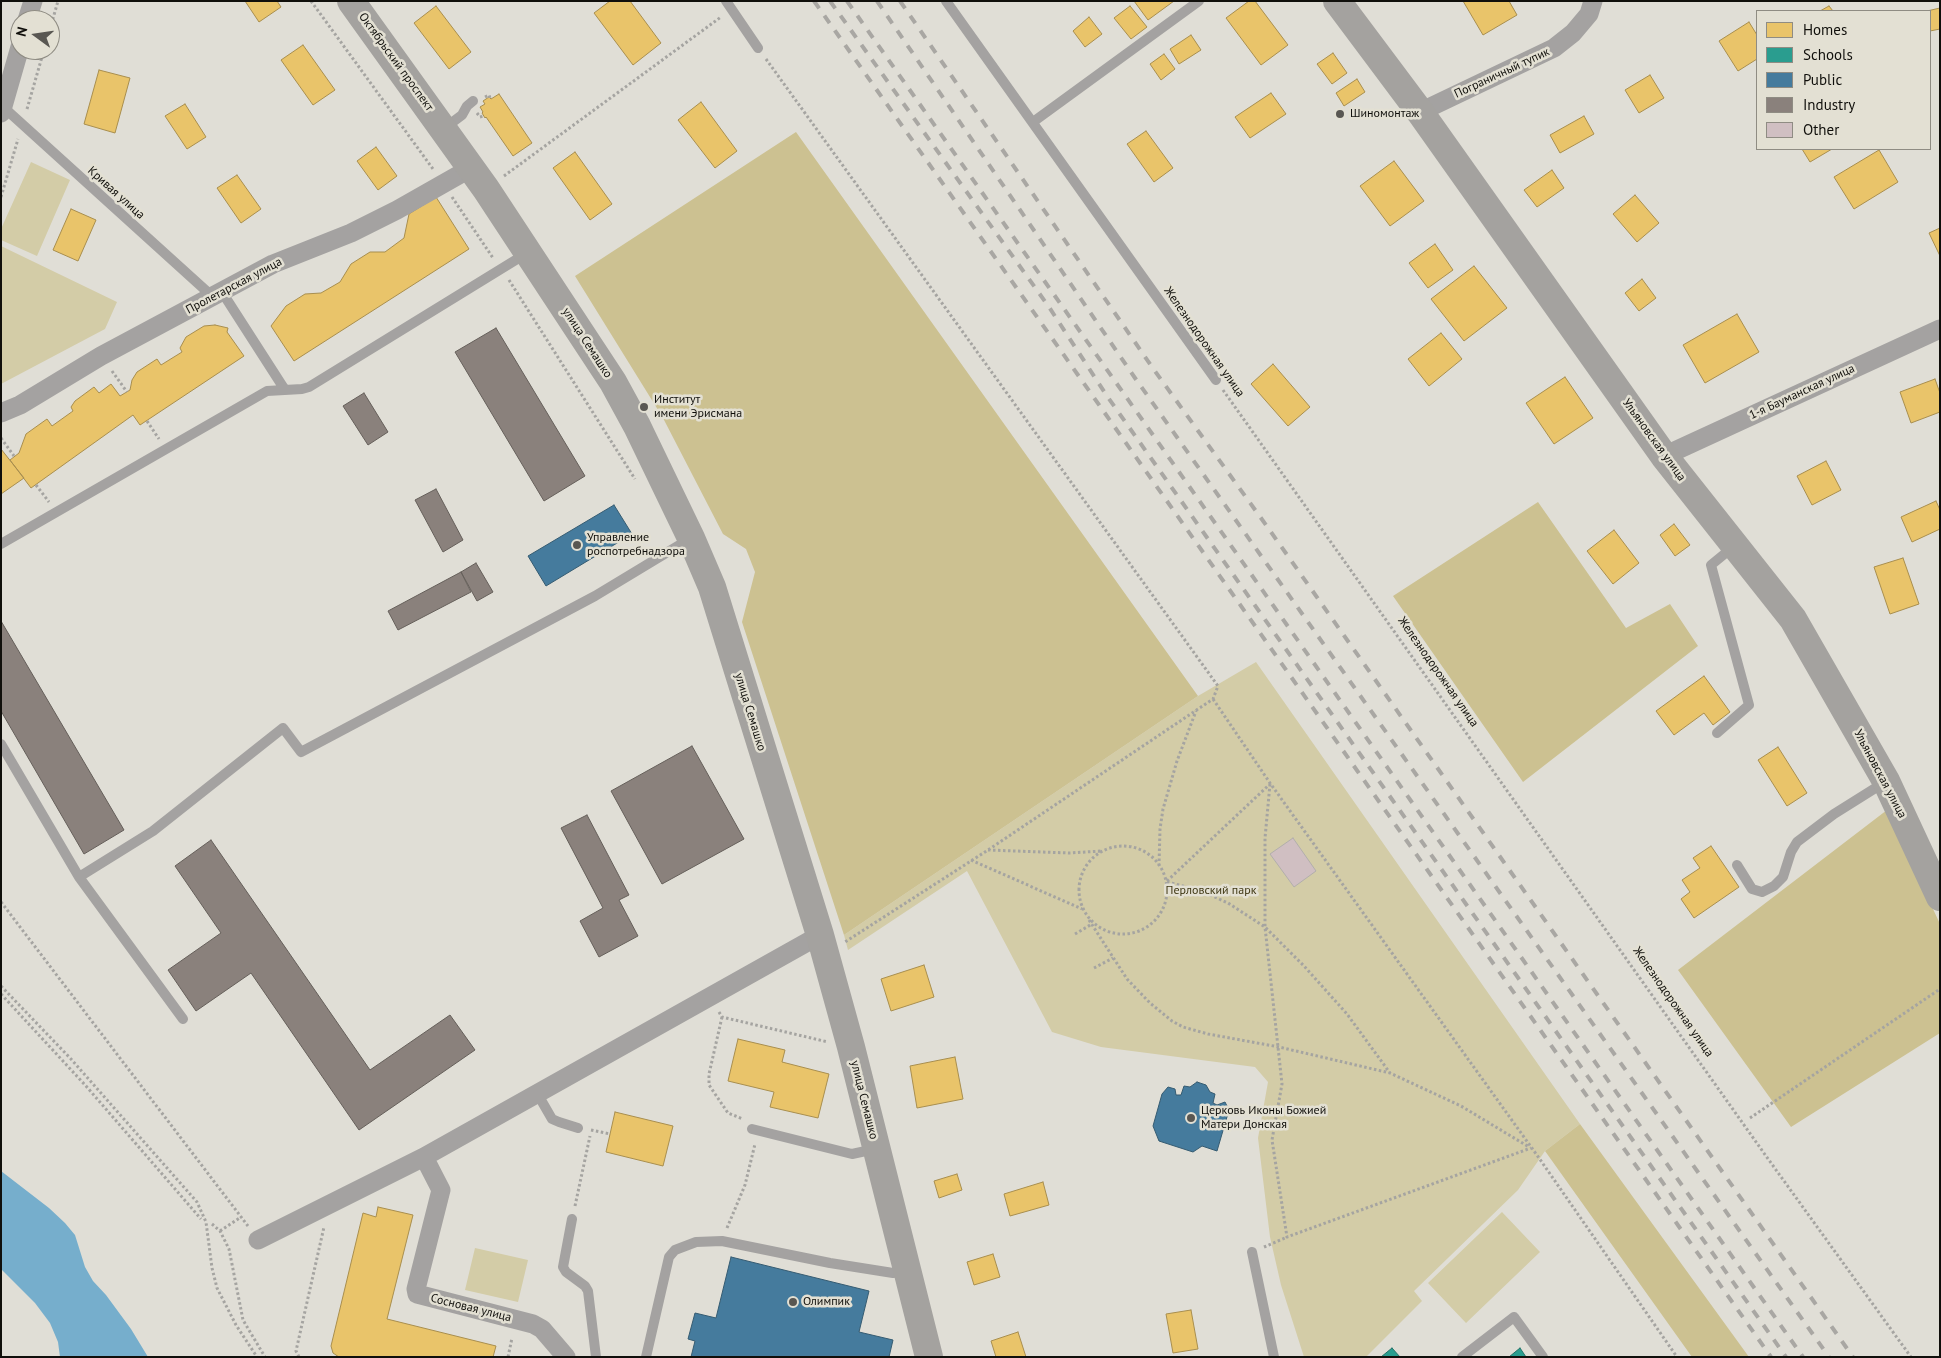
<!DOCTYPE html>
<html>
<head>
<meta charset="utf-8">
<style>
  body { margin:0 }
  #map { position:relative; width:1941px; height:1358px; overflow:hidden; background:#e0ded6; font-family:"PT Sans",sans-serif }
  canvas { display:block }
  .frame { position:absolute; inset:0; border:2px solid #100f0b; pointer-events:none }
  .legend { position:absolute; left:1756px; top:10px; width:175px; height:140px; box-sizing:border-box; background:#e3e0d3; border:1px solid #8f8c83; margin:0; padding:6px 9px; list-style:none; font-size:15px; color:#100f0b }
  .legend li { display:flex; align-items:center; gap:10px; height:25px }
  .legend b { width:25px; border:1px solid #8f8c83 }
  .north { position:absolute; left:10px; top:10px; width:50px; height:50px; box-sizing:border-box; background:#e3e0d3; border:1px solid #8f8c83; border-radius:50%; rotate:284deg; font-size:14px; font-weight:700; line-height:20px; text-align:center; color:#100f0b }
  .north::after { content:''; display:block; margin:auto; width:18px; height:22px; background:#595752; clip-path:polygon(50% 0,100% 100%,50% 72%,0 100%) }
</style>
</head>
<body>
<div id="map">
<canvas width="1941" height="1358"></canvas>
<div class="frame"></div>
<ul class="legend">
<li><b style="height:14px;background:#e9c46a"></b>Homes</li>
<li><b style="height:14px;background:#2a9d8f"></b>Schools</li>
<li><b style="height:14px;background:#457b9d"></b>Public</li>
<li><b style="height:14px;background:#8a817c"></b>Industry</li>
<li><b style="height:14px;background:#d0bfc2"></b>Other</li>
</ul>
<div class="north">N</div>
</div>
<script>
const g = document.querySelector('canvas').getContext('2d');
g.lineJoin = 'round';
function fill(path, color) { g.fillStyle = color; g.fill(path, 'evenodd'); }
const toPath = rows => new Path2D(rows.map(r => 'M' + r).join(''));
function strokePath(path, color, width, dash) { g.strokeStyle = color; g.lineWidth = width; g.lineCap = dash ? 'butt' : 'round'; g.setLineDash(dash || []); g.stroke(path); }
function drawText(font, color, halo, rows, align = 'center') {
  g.font = font + ' "PT Sans",sans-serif'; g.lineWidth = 5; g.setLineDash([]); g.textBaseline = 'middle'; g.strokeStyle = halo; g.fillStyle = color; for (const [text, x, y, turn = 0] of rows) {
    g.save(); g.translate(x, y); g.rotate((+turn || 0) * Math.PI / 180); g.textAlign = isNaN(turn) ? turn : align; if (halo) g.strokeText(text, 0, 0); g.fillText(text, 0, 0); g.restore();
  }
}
fill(toPath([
  [31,162,70,180,37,256,1,240,1,229],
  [1,246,117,302,105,329,1,384],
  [1256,662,1580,1124,1545,1151,1518,1190,1414,1291,1422,1301,1366,1357,1304,1357,1281,1285,1270,1237,1258,1138,1268,1082,1255,1067,1101,1047,1052,1032,967,871,848,950,844,935,1198,696],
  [1502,1212,1540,1252,1466,1323,1428,1283],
  [475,1248,528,1260,518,1302,465,1290]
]), '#d3cca7');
fill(toPath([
  [796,132,1198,696,844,935,742,622,755,572,746,549,723,534,663,418,575,276],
  [1538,502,1626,628,1670,604,1698,646,1523,782,1393,596],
  [1887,810,1940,924,1940,1033,1791,1127,1678,970],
  [1580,1124,1749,1357,1692,1357,1545,1151]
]), '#ccc191');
fill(toPath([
  [1,1171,49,1208,65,1223,75,1235,85,1267,93,1281,106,1295,131,1329,148,1357,60,1357,58,1342,50,1323,35,1303,1,1269]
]), '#76aecc');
const homes = toPath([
  [245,1,277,1,281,7,259,22,245,1],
  [610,1,630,1,661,43,633,65,594,13,610,1],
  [1134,1,1174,1,1148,20,1134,1],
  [1249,1,1255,1,1288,45,1261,65,1226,18,1249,1],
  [1463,1,1509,1,1517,15,1483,35,1463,1],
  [436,6,471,52,449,69,414,23,436,6],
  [1130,6,1147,27,1131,39,1114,18,1130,6],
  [1829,6,1833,11,1820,11,1829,6],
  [1940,8,1940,29,1930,31,1930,11,1927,11,1940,8],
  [1089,17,1102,34,1085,47,1073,31,1089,17],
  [1749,22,1757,35,1757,59,1738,71,1719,41,1749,22],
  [1191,35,1201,50,1179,64,1170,49,1191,35],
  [303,45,335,90,313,105,281,60,303,45],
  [1333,53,1347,73,1332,84,1317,64,1333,53],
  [1164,54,1175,69,1161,80,1150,64,1164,54],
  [99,70,130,78,115,133,84,124,99,70],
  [1650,75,1664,98,1639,113,1625,90,1650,75],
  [1357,79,1365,92,1344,106,1336,93,1357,79],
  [1271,93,1286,114,1250,138,1235,117,1271,93],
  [499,94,532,143,513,156,486,117,485,118,482,113,483,112,480,107,485,104,483,101,489,97,491,99,499,94],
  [701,102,737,151,715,168,678,120,701,102],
  [185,104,206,137,187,149,165,116,185,104],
  [1584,116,1594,134,1560,153,1550,135,1584,116],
  [1146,131,1173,168,1154,182,1127,144,1146,131],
  [376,147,397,176,378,190,357,161,376,147],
  [1802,149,1832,149,1810,162,1802,149],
  [1879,150,1898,182,1854,209,1834,177,1879,150],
  [575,152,612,204,590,220,553,168,575,152],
  [1394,161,1424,201,1390,226,1360,186,1394,161],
  [1552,170,1564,188,1537,207,1524,190,1552,170],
  [237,175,261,209,241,223,217,188,237,175],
  [1635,195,1659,223,1637,242,1613,214,1635,195],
  [436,197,469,249,294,361,271,326,286,306,305,294,321,293,340,282,351,264,370,252,385,252,404,238,409,214,436,197],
  [71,209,96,220,78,261,53,250,71,209],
  [1940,228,1940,256,1929,233,1940,228],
  [1435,244,1453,270,1428,288,1409,263,1435,244],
  [1474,266,1507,308,1464,341,1431,299,1474,266],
  [1642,279,1656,298,1639,311,1625,293,1642,279],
  [1737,314,1759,352,1705,383,1683,345,1737,314],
  [215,325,228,328,227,332,244,356,140,425,133,415,31,488,10,460,19,453,26,434,47,419,52,426,73,411,71,407,75,401,94,387,99,393,111,384,120,396,130,390,132,380,137,372,157,359,161,365,182,352,180,348,186,337,204,326,215,325],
  [1441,333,1462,359,1429,386,1408,359,1441,333],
  [1273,364,1310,407,1288,426,1251,384,1273,364],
  [1565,377,1593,418,1554,444,1526,403,1565,377],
  [1935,379,1940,393,1940,412,1911,423,1900,392,1935,379],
  [1,449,24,478,1,494,1,449],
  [1826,461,1841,490,1812,505,1797,476,1826,461],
  [1936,501,1940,510,1940,529,1912,542,1901,517,1936,501],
  [1674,524,1690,545,1675,556,1660,535,1674,524],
  [1614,530,1639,563,1613,584,1587,551,1614,530],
  [1903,558,1919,604,1890,614,1874,567,1903,558],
  [1704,676,1730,712,1713,725,1704,713,1674,735,1656,711,1704,676],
  [1778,747,1807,793,1787,806,1758,760,1778,747],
  [1711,846,1739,887,1694,918,1681,899,1690,892,1682,880,1700,868,1693,858,1711,846],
  [924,965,934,997,891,1011,881,979,924,965],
  [738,1039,785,1050,782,1062,829,1074,818,1118,770,1107,774,1092,728,1081,738,1039],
  [955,1057,963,1099,917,1108,910,1066,955,1057],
  [615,1112,673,1126,663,1166,606,1152,615,1112],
  [957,1174,962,1190,939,1198,934,1181,957,1174],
  [1043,1182,1049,1205,1010,1216,1004,1194,1043,1182],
  [378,1207,413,1215,387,1319,496,1346,493,1357,339,1357,333,1353,331,1346,363,1213,376,1217,378,1207],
  [993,1254,1000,1277,974,1285,967,1262,993,1254],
  [1191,1310,1198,1349,1173,1353,1166,1314,1191,1310],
  [1018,1332,1026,1357,996,1357,991,1341,1018,1332]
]);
fill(homes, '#e9c46a');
strokePath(homes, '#a88e4e', 1);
const schools = toPath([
  [1392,1348,1400,1357,1381,1357,1392,1348],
  [1520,1348,1526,1357,1509,1357,1520,1348]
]);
fill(schools, '#2a9d8f');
strokePath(schools, '#227267', 1);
const public = toPath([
  [614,505,632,534,546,586,528,556,614,505],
  [1197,1082,1206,1085,1210,1092,1215,1094,1213,1103,1217,1105,1225,1102,1229,1110,1217,1151,1202,1146,1193,1152,1159,1141,1153,1126,1162,1094,1168,1087,1175,1089,1176,1095,1181,1095,1184,1086,1190,1087,1197,1082],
  [731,1257,869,1291,859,1332,893,1340,889,1357,691,1357,695,1341,688,1339,695,1313,716,1318,731,1257]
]);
fill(public, '#457b9d');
strokePath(public, '#355b71', 1);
const industry = toPath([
  [496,328,585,476,544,501,455,352,496,328],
  [364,393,388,432,368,445,343,406,364,393],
  [436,489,463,540,443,552,415,500,436,489],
  [476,563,493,592,477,601,461,572,476,563],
  [461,572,471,592,398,630,388,611,461,572],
  [1,621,124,830,84,854,1,711,1,621],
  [692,746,744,839,662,884,611,791,692,746],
  [587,815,629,895,619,900,638,936,599,957,580,921,603,908,561,828,587,815],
  [211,840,370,1070,450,1015,475,1050,359,1130,251,973,196,1011,168,970,221,933,175,866,211,840]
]);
fill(industry, '#8a817c');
strokePath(industry, '#655f5a', 1);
const building = toPath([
  [1293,838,1316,871,1294,887,1270,854,1293,838]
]);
fill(building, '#d0bfc2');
strokePath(building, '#b2afac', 1);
strokePath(toPath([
  [311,1,433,169],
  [50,29,58,1],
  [766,59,1218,686,1213,699,988,850,845,942],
  [485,97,489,95,490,98],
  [27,109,44,50],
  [477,113,480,117,484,116],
  [504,176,721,17],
  [1,197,18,139],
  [452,197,493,258],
  [509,280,635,479],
  [112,371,127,392],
  [1223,390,1766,1156,1911,1357],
  [147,421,159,439],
  [1,438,14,456],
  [36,485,49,502],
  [1213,699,1270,783,1539,1158,1677,1357],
  [1270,784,1265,838,1265,927,1282,1084,1272,1140,1287,1237,1531,1148],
  '1079 890a44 44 0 1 1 88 0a44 44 0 1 1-88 0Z',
  [988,850,1069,853,1102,851],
  [971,860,1082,909],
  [1159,866,1160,829,1163,809,1177,761,1196,711],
  [1167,881,1270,784],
  [1167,882,1199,890,1228,903,1265,927,1304,966,1347,1014,1390,1073],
  [1,902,248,1226],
  [1089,920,1127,979,1150,1003,1172,1021,1183,1027,1208,1034,1279,1047,1390,1073,1461,1106,1529,1147],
  [1075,934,1092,924],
  [1094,968,1113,958],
  [1,986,71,1059,197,1202,206,1222,212,1268,217,1288,236,1325,257,1357],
  [1,994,86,1086,201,1219],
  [719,1012,722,1017,828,1042],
  [722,1017,709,1074,709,1085,728,1113,743,1119],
  [1750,1118,1940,989],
  [591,1130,610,1134],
  [575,1206,590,1136],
  [212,1224,220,1231,229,1249,243,1320,265,1357],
  [727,1228,745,1185,755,1144],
  [220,1231,241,1217],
  [1264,1247,1287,1237],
  [299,1357,296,1351,324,1227],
  [508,1357,512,1338]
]), '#a5a4a1', 3, [2.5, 2.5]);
strokePath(toPath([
  [726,1,758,48],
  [946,1,1216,380],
  [1,105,213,297],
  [454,121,462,115,467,106,473,101],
  [1033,122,1199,1],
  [222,292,285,390],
  [1,544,267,391,302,389,309,387,527,253],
  [1717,733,1749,705,1711,565,1733,547],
  [1,744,79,877],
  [1737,865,1752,889,1762,892,1774,886,1783,877,1791,852,1797,842,1834,814,1885,782],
  [183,1019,79,877,153,831,283,728,301,752,595,596,691,538],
  [537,1093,552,1119,559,1122,578,1128],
  [752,1129,852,1154,875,1149],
  [572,1219,563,1267,566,1272,585,1286,588,1291,596,1357],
  [1252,1252,1274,1357],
  [646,1357,669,1257,675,1250,696,1242,722,1241,830,1263,893,1273,907,1270],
  [1462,1357,1514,1317,1543,1357]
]), '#a4a2a1', 10);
strokePath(toPath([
  [27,20,33,1],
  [1420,112,1554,48,1573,33,1589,14,1593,1],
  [1,113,20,47],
  [1,413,20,405,101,356,273,264,351,233,397,210,471,168],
  [1664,456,1940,329],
  [424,1157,441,1190,416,1289,417,1294,533,1324,542,1329,566,1357],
  [258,1240,424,1157,820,935]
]), '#a4a2a1', 19);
strokePath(toPath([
  [351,1,486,189,613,382,637,426,691,538,712,587,820,935,851,1047,929,1357],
  [1337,1,1420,112,1664,456,1793,619,1886,781,1940,897]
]), '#a4a29f', 28);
strokePath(toPath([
  [814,1,1771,1357],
  [830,1,1049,307,1107,396,1786,1357],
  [847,1,1803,1357],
  [877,1,1135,378,1829,1357],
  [900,1,1152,367,1266,525,1853,1357]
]), '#a9a7a3', 4, [9, 9]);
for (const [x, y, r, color] of [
  [1340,114,5,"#595752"],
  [644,407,5,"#595752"],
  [577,545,5,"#595752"],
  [1191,1118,5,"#595752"],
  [793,1302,5,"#595752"]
]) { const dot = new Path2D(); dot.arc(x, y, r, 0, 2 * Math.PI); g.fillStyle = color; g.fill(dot); strokePath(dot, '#e3e0d3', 2); }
drawText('12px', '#100f0b', '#e3e0d3', [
  ["Октябрьский проспект",396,62,54],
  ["Пограничный тупик",1502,73,-25],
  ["Кривая улица",116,193,42],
  ["Пролетарская улица",234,286,-28],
  ["Железнодорожная улица",1204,342,55],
  ["улица Семашко",587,343,57],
  ["1-я Бауманская улица",1802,392,-25],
  ["Ульяновская улица",1654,440,54],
  ["Железнодорожная улица",1438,672,55],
  ["улица Семашко",750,712,73],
  ["Ульяновская улица",1880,774,62],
  ["Железнодорожная улица",1673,1002,55],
  ["улица Семашко",864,1100,76],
  ["Сосновая улица",471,1308,14]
]);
drawText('12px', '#100f0b', '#e3e0d3', [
  ["Шиномонтаж",1350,114],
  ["Институт",654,400],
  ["имени Эрисмана",654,414],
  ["Управление",587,538],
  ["роспотребнадзора",587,552],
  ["Церковь Иконы Божией",1201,1111],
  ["Матери Донская",1201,1125],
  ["Олимпик",803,1302]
], 'left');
drawText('12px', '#3f3713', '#e3e0d3', [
  ["Перловский парк",1211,891]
]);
</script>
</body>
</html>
